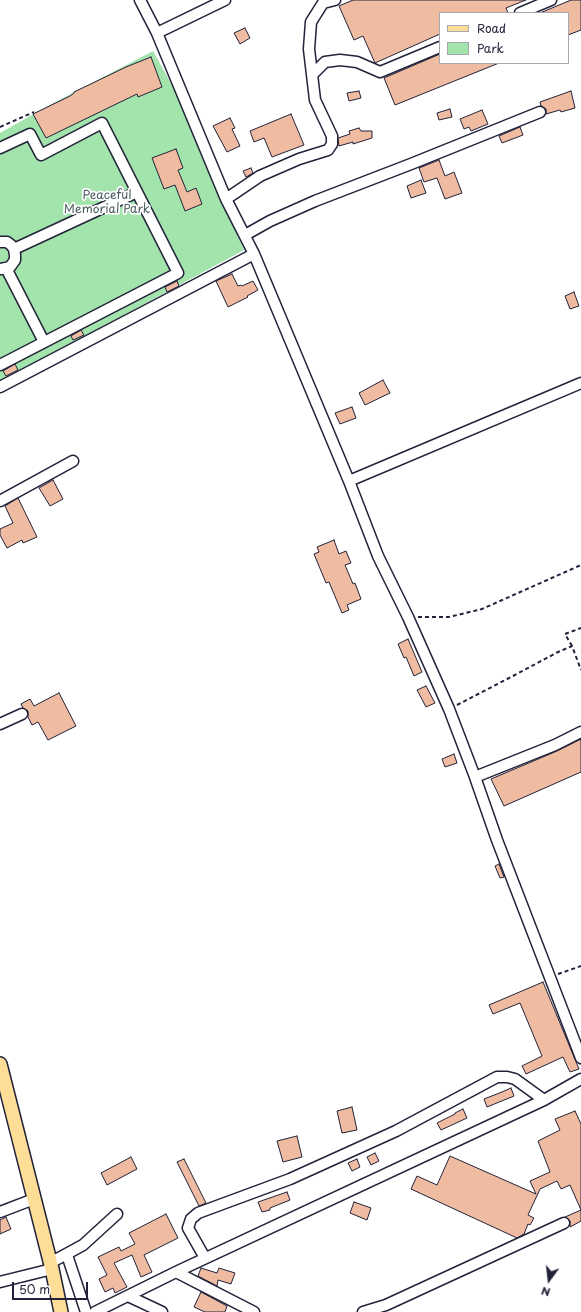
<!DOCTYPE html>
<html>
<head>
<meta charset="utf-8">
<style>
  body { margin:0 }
  #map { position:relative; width:581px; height:1312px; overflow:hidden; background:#fff; font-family:"Playpen Sans",sans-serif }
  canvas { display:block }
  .legend { position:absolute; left:439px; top:12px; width:130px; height:52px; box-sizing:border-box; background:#fff; border:1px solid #a7a7b1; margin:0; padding:5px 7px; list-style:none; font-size:12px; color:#22223b }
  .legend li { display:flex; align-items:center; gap:8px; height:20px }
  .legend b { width:20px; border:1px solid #a7a7b1 }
  .north { position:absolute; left:529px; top:1260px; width:40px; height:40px; -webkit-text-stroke:3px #fff; paint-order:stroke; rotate:195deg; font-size:11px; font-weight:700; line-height:16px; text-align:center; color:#22223b }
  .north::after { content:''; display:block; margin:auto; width:14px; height:18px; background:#22223b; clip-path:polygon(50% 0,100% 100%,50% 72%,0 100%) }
  .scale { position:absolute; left:12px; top:1282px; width:76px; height:18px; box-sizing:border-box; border:2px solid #22223b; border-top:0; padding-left:5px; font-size:12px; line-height:14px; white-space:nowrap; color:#22223b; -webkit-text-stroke:3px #fff; paint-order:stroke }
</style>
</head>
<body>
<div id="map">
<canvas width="581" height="1312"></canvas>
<ul class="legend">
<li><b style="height:5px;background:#fedd96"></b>Road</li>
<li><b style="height:11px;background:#a3e3ac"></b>Park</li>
</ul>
<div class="north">N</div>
<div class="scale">50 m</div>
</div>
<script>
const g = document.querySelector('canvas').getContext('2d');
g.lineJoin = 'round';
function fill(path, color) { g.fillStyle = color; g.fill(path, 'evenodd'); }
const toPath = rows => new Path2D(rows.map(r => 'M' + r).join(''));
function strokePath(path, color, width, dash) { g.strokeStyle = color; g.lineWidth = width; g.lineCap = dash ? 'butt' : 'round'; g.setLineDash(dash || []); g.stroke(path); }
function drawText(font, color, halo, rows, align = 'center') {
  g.font = font + ' "Playpen Sans",sans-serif'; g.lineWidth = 3.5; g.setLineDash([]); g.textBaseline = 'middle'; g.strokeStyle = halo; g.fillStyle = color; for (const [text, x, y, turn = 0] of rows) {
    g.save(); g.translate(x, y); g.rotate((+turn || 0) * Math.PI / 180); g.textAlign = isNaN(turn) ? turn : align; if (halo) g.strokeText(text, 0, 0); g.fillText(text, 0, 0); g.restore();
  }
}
fill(toPath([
  [153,51,172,85,244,250,0,382,0,133,46,107]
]), '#a3e3ac');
const building = toPath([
  [353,0,526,0,506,8,508,13,440,13,440,34,375,63,363,36,354,40,339,6,353,0],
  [571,0,581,0,581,30,568,35,568,13,540,13,571,0],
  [245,28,250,38,240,44,234,33,245,28],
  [440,54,440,63,499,63,395,105,384,78,440,54],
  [151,57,162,87,138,97,137,94,46,138,33,114,70,96,74,93,74,92,126,67,151,57],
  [359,91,361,98,349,101,347,93,359,91],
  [571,91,575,108,561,112,560,110,546,114,546,109,541,106,540,102,571,91],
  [450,109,452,117,439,120,437,113,450,109],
  [482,110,488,124,471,131,469,127,464,129,460,119,482,110],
  [291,114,304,145,272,157,264,138,254,142,250,131,291,114],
  [230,118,235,128,232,129,240,146,227,152,213,126,230,118],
  [520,127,523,135,502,143,499,136,520,127],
  [359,128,361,131,372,131,372,138,353,144,353,142,339,146,338,138,350,134,349,131,359,128],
  [176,149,183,168,178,170,187,192,196,188,202,204,185,211,175,185,164,189,152,158,176,149],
  [439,160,445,176,454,172,462,193,445,199,437,178,424,182,419,168,439,160],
  [251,168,253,173,246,177,243,171,251,168],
  [421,180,426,193,411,198,407,186,421,180],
  [232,274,238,286,241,285,242,286,253,281,258,290,247,296,248,297,228,307,216,281,232,274],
  [177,281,179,286,167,292,165,287,177,281],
  [574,292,579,306,570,309,565,296,574,292],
  [81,330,84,335,73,340,71,336,81,330],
  [15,364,18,370,6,376,3,371,15,364],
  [383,380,390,393,365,405,359,393,383,380],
  [352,407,356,418,340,424,335,413,352,407],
  [53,480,63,499,50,506,39,488,53,480],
  [18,498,37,537,23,543,22,540,7,548,0,535,0,529,13,523,5,506,18,498],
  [334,540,339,554,346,551,351,563,345,565,353,584,355,583,361,599,347,605,349,610,342,613,329,582,326,583,314,554,319,552,317,547,334,540],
  [408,639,422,672,414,676,406,657,404,658,398,644,408,639],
  [426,686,435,703,426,707,417,690,426,686],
  [59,693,76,726,48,740,38,722,32,725,28,717,28,711,23,708,21,704,30,699,34,706,59,693],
  [581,739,581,772,504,806,491,779,557,751,581,739],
  [454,754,457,763,445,767,442,759,454,754],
  [499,864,504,877,500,878,495,866,499,864],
  [543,982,579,1069,570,1072,563,1057,526,1074,522,1066,542,1056,520,1003,493,1014,489,1005,543,982],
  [511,1088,514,1096,487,1107,484,1099,502,1092,511,1088],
  [352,1107,357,1130,342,1133,337,1111,352,1107],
  [463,1109,467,1118,441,1130,437,1123,455,1114,455,1113,463,1109],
  [575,1111,581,1124,581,1210,570,1185,561,1189,557,1181,540,1189,528,1215,534,1218,530,1225,528,1224,524,1234,517,1238,411,1189,417,1176,437,1185,450,1156,536,1194,530,1181,550,1172,538,1141,560,1130,555,1119,575,1111],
  [297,1136,302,1157,283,1162,277,1141,297,1136],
  [375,1153,379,1161,371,1165,367,1157,375,1153],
  [131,1157,137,1169,107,1185,101,1173,131,1157],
  [184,1159,206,1203,199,1206,177,1162,184,1159],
  [357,1159,360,1167,352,1171,348,1163,357,1159],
  [287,1192,290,1200,270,1208,270,1210,262,1212,258,1202,287,1192],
  [354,1202,371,1208,367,1220,350,1213,354,1202],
  [581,1210,581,1221,570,1227,570,1221,565,1217,581,1210],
  [166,1214,178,1238,144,1255,152,1272,141,1277,132,1255,114,1263,127,1287,115,1293,113,1288,105,1292,99,1279,107,1275,98,1257,119,1247,121,1251,135,1244,129,1233,166,1214],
  [6,1217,11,1229,0,1234,0,1220,6,1217],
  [201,1268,217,1273,219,1268,235,1273,231,1284,218,1280,217,1286,198,1276,201,1268],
  [201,1292,227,1306,225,1312,205,1312,194,1307,201,1292]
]);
fill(building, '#efbca1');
strokePath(building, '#22223b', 1);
const minor = toPath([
  [140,0,157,33,226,199,254,254,349,481,378,556,408,617,449,709,475,777,497,840,581,1058],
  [520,13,551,0],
  [157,33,225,0],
  [312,75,325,62,340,60,357,62,380,72,440,47],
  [0,148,30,134,41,155,102,123,178,273,0,365],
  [226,199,260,176,299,159,328,150,332,144,332,136,315,100,309,49,311,22,323,3,335,0],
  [245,235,270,221,315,201,411,164,540,112],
  [0,242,7,242,11,245,14,249,15,255,15,260,10,267,1,269],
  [14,249,137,192],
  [6,268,44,342],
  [0,387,254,254],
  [349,481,581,383],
  [0,501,73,461],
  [0,724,22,714],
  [475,777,555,745,581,732],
  [0,1212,34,1199],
  [67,1255,86,1312],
  [205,1258,188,1228,191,1219,198,1213,290,1179,396,1131,497,1077,507,1077,515,1079,544,1100],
  [50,1263,83,1245,117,1214],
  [176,1272,254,1312],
  [0,1282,52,1269],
  [128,1296,162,1312],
  [95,1312,176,1272,544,1100,581,1079],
  [363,1312,386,1305,564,1223]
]);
const major = toPath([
  [0,1064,52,1269,61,1312]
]);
strokePath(minor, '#22223b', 13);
strokePath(major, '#22223b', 16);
strokePath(toPath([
  [0,127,34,112],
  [418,617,449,617,482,609,581,565],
  [572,646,565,634,581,628],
  [457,705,513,676,558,652,572,646,581,670],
  [558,974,581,966]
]), '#22223b', 2, [4, 3]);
strokePath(minor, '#fff', 10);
strokePath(major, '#fedd96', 13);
drawText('12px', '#495c5d', '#fff', [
  ["Peaceful",107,196],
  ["Memorial Park",107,210]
]);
</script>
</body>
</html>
